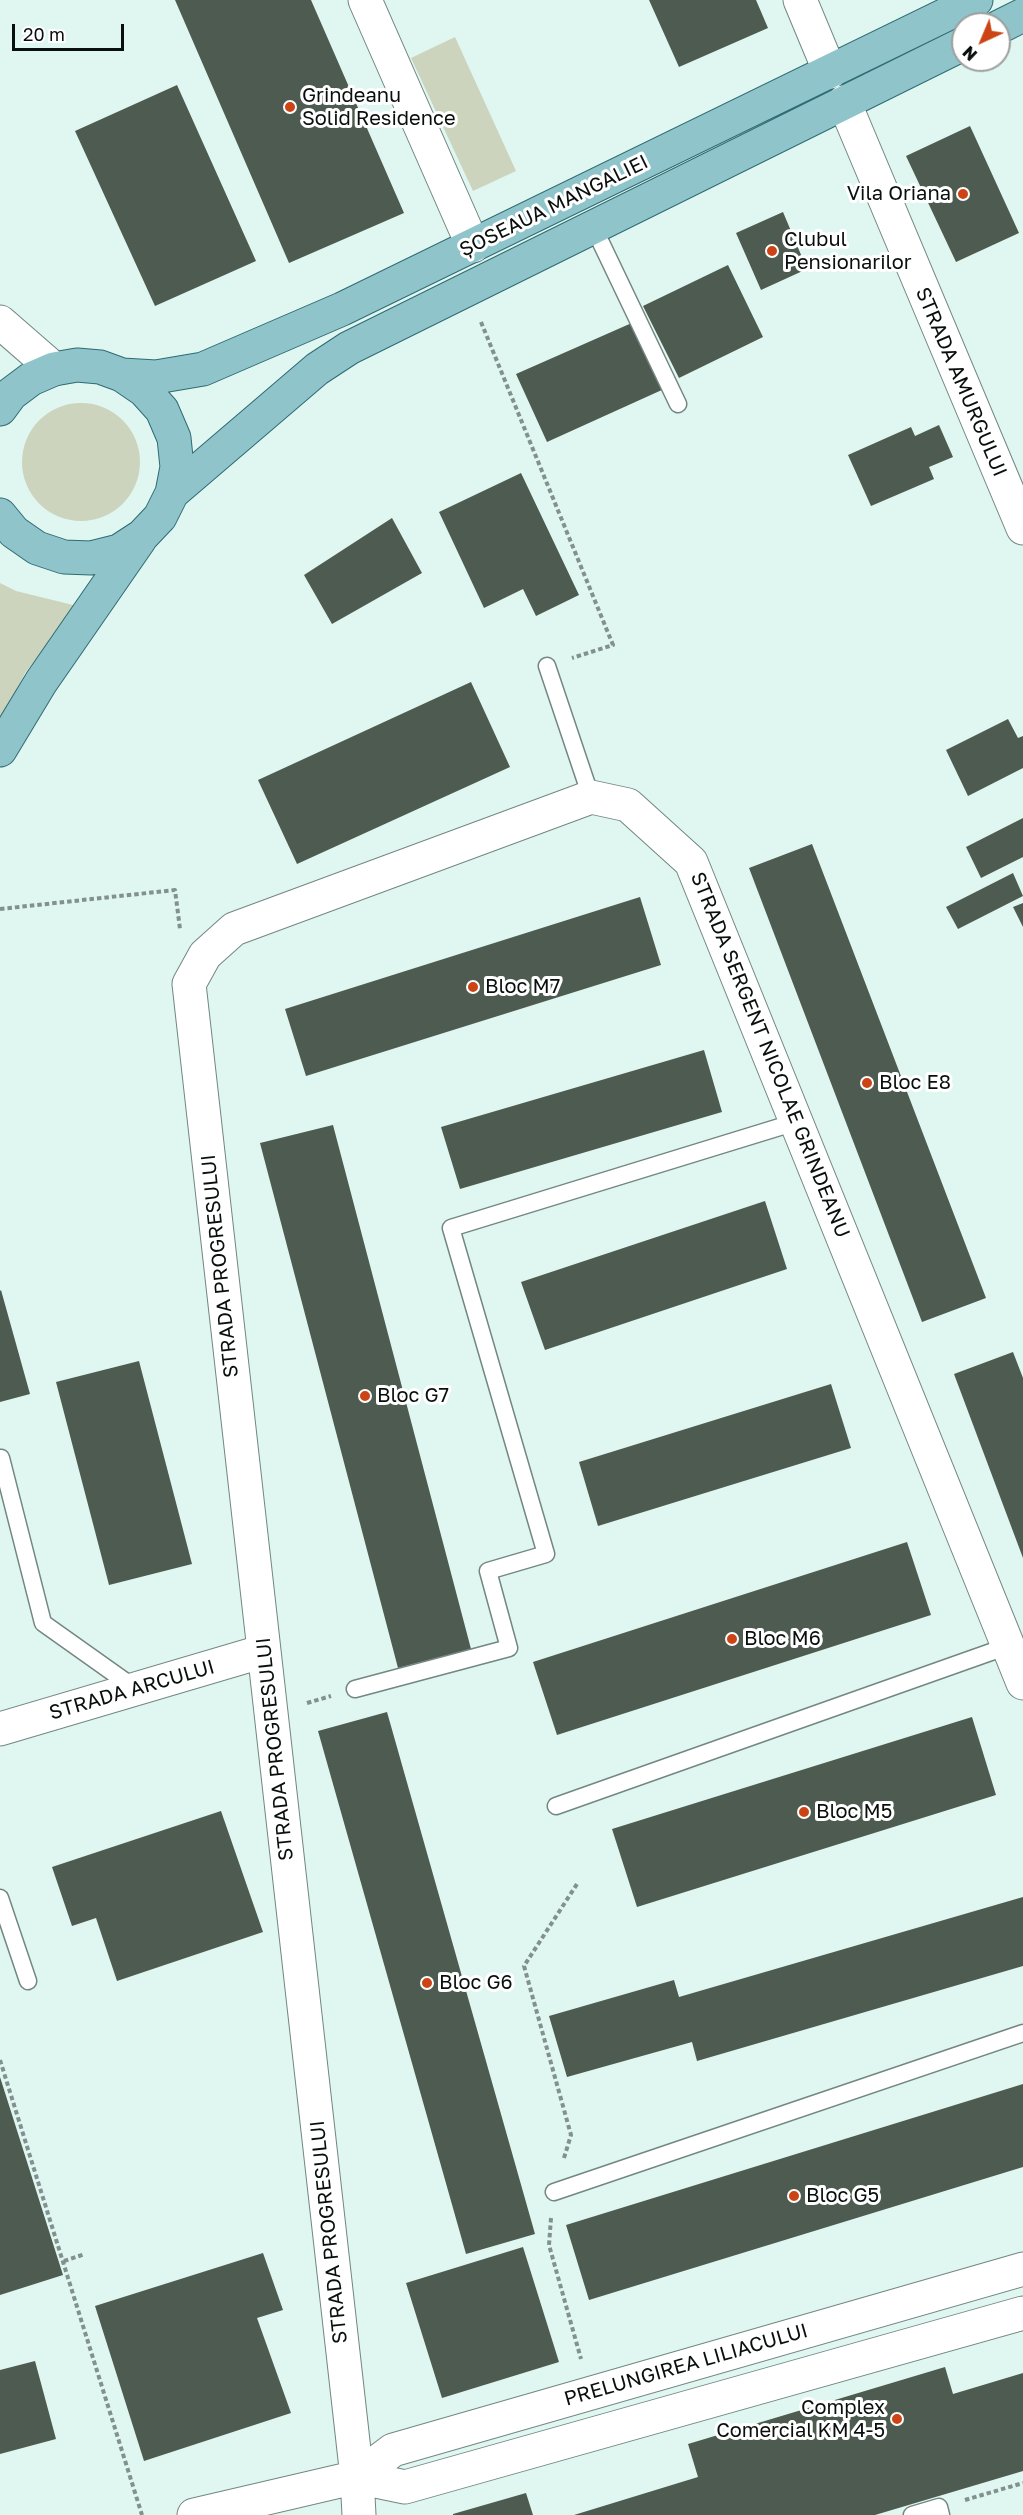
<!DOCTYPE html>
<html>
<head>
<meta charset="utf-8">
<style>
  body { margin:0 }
  #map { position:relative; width:1023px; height:2515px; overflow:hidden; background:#e0f6f1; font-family:"Golos Text",sans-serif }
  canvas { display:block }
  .north { position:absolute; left:951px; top:12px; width:60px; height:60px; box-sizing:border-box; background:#fff; border:2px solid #9c9f9e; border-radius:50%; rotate:224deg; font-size:16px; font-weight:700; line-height:24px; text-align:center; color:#080f0d }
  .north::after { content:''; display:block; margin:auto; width:21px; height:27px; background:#cc4415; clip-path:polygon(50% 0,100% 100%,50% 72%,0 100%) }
  .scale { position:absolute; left:12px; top:24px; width:112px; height:27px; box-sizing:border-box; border:3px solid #080f0d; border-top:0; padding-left:8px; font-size:18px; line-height:21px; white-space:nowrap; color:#080f0d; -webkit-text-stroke:4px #fff; paint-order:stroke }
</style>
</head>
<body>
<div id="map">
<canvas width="1023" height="2515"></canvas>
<div class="north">N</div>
<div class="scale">20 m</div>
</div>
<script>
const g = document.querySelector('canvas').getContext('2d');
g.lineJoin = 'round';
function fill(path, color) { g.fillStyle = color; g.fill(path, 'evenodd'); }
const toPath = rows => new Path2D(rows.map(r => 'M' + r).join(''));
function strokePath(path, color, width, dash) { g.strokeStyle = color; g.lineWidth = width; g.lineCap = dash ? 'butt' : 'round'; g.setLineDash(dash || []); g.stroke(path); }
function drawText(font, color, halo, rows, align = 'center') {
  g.font = font + ' "Golos Text",sans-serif'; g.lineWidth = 6; g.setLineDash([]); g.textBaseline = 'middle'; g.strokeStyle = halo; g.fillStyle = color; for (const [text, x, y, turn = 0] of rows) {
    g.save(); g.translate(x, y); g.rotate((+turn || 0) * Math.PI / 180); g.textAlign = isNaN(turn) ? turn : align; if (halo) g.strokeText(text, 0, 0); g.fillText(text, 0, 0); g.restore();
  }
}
fill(toPath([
  [455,37,516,171,473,191,411,58],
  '22 462a59 59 0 1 1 118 0a59 59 0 1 1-118 0Z',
  [0,583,16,591,77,606,25,673,0,722]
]), '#ccd4bd');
fill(toPath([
  [175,0,311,0,404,213,289,263],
  [649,0,756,0,768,28,679,67],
  [177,85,256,261,155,306,75,131],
  [970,126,1019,233,956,262,906,156],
  [783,212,807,269,761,290,736,233],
  [728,265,763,337,679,378,643,306],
  [634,322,664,389,547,442,516,374],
  [939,425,953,457,929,467,934,479,871,506,848,455,911,427,915,436],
  [521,473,579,595,536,616,523,589,484,608,439,512],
  [392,518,422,573,332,624,304,575],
  [471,682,510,767,297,864,258,780],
  [1008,719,1018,738,1023,736,1023,768,968,796,946,750],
  [1023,818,1023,857,981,878,966,847],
  [812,844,986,1298,922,1322,749,868],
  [1013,873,1023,896,958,929,946,907],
  [640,897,661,965,306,1076,285,1009],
  [1023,903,1023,927,1013,907],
  [704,1050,722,1112,460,1189,441,1127],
  [333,1125,471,1649,398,1668,260,1143],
  [765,1201,787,1269,545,1350,521,1282],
  [1,1290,30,1394,0,1402,0,1291],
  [1013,1352,1023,1378,1023,1558,954,1374],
  [139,1361,192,1564,109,1585,56,1382],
  [831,1384,851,1448,598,1526,579,1462],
  [907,1542,931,1615,557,1735,533,1662],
  [387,1712,535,2234,466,2254,318,1731],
  [972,1717,996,1795,637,1907,612,1829],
  [221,1811,263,1932,117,1981,96,1918,72,1926,52,1867],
  [1023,1897,1023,1966,697,2061,692,2042,567,2077,549,2016,674,1980,679,1997],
  [0,2077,63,2275,0,2295],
  [1023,2084,1023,2167,589,2300,566,2225],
  [523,2247,559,2362,442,2398,406,2283],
  [263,2253,283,2310,257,2318,291,2413,144,2461,95,2306],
  [35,2361,56,2439,0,2454,0,2370],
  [945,2367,953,2394,1023,2373,1023,2471,875,2515,574,2515,698,2477,688,2444],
  [526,2493,533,2515,453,2515,453,2514]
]), '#4e5b50');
const lane = toPath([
  [593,226,678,404],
  [547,666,591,797],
  [1,1458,43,1623,136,1689],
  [355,1689,509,1648,488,1571,546,1554,451,1228,796,1122],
  [556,1806,1008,1646],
  [0,1898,28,1981],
  [554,2192,1023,2033],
  [912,2515,939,2507,941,2515]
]);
const street = toPath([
  [365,0,473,246],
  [800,0,830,72],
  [844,102,1023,528],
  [0,322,54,369],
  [0,1729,264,1651],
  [357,2477,393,2450,1023,2269],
  [194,2515,357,2477,405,2487,1023,2313],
  [359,2515,357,2477,189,984,205,955,234,929,591,797,628,805,691,862,1023,1683]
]);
const primary = toPath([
  [999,27,1023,15],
  [122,375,156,377,203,369,342,309,976,0],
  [0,409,11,394,31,379,54,369,77,365,100,367,122,375,144,390,162,410,174,438,177,467,172,493,160,517,142,536,119,551,91,558,64,557,37,548,14,532,0,515],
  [172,493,317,369,349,348,963,44],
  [0,750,41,682,140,539]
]);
strokePath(lane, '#738782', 19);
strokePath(street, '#738782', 35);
strokePath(primary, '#2f6b72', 35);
strokePath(toPath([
  [481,322,613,645,572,658],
  [0,909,175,890,180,929],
  [307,1703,331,1696],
  [0,2060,142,2515],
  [564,2158,571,2135,524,1966,577,1884],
  [551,2218,549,2245,581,2359],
  [64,2261,85,2254],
  [965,2500,1023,2483]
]), '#82918e', 4, [4.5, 3]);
strokePath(lane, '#fff', 16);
strokePath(street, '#fff', 33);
strokePath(primary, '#8fc4cb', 33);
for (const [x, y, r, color] of [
  [290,107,6,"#cc4415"],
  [963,194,6,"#cc4415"],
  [772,251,6,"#cc4415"],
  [473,987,6,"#cc4415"],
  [867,1083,6,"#cc4415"],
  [365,1396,6,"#cc4415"],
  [732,1639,6,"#cc4415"],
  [804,1812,6,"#cc4415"],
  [427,1983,6,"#cc4415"],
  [794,2196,6,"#cc4415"],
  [897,2419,6,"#cc4415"]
]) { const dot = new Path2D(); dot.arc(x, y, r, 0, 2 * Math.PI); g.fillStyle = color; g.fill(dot); strokePath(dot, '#fff', 2); }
drawText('20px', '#080f0d', '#fff', [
  ["Grindeanu",302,96],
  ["Solid Residence",302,119],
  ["Vila Oriana",951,194,"right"],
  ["Clubul",784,240],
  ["Pensionarilor",784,263],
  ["Bloc M7",485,987],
  ["Bloc E8",879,1083],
  ["Bloc G7",377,1396],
  ["Bloc M6",744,1639],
  ["Bloc M5",816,1812],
  ["Bloc G6",439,1983],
  ["Bloc G5",806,2196],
  ["Complex",885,2408,"right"],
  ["Comercial KM 4-5",885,2431,"right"]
], 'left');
drawText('20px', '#080f0d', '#fff', [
  ["ȘOSEAUA MANGALIEI",554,206,-26],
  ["STRADA AMURGULUI",961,382,67],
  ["STRADA SERGENT NICOLAE GRINDEANU",770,1055,68],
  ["STRADA PROGRESULUI",220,1266,-96],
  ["STRADA ARCULUI",132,1690,-16],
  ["STRADA PROGRESULUI",275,1749,-96],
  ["STRADA PROGRESULUI",329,2232,-96],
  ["PRELUNGIREA LILIACULUI",686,2365,-16]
]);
</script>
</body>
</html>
